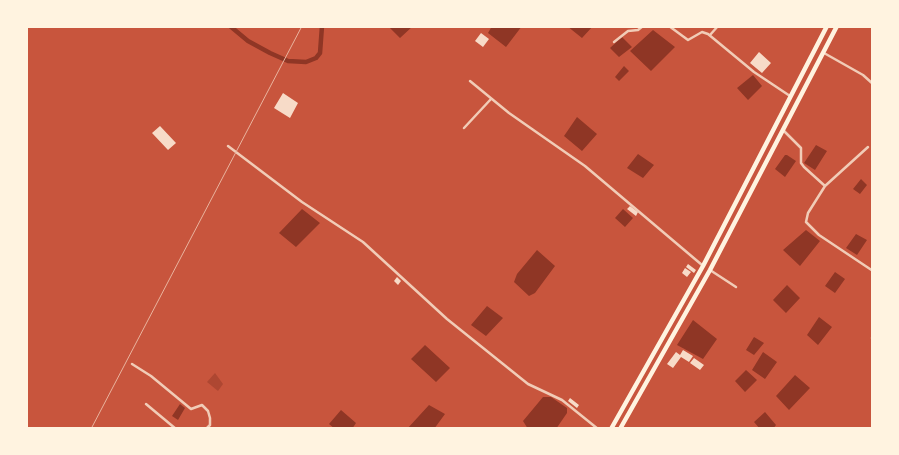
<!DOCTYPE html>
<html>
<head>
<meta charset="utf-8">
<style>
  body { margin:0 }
  #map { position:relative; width:899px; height:455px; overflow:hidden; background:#c8553d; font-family:Quicksand,sans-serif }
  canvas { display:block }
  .frame { position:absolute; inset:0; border:28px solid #fff3e0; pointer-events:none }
</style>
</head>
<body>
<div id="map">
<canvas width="899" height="455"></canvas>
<div class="frame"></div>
</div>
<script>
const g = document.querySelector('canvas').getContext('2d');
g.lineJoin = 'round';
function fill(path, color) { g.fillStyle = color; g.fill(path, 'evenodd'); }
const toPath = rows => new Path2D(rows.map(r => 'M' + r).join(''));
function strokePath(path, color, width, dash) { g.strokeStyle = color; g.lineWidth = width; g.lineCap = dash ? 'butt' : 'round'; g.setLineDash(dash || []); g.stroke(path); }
fill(toPath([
  [215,373,223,384,218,391,207,382]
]), '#ae4732');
fill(toPath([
  [388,26,413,26,400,38],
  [492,26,522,26,506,47,488,33],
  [567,26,593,26,582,38],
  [653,30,675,47,651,71,630,51],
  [622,37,632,47,619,57,610,48],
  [624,66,629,71,619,81,615,77],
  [753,75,762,86,748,100,737,88],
  [577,117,597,134,582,151,564,136],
  [816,145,827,151,815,170,804,163],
  [638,154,654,165,643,178,627,168],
  [785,155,787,155,796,161,785,177,775,169],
  [861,179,867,185,860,194,853,189],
  [302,209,320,223,296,247,279,233],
  [623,209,633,218,625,227,615,218],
  [806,230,820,241,800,266,783,250],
  [856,234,867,240,857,255,846,248],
  [537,250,555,266,535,293,529,296,514,282,517,274],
  [835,272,845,279,835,293,825,286],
  [787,285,800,298,786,313,773,300],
  [487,306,503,318,486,336,471,325],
  [819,317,832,327,818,345,807,335],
  [693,320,717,339,703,359,677,345],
  [754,337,764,343,754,355,746,350],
  [425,345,450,368,436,382,411,359],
  [763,352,777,362,765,379,752,370],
  [746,370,757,380,745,392,735,381],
  [795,375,810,388,789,410,776,396],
  [543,397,551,397,567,408,567,413,556,429,528,429,523,421],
  [180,404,185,408,178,420,172,416],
  [429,405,445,414,434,429,407,429],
  [341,410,356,423,352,429,335,429,329,424],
  [765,412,776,425,773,429,760,429,754,422]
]), '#8f3625');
strokePath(toPath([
  [230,26,248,41,270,53,288,61,306,62,316,58,320,53,322,26]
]), '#8f3625', 4.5);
fill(toPath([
  [481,33,489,39,483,47,475,41],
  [759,52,771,63,762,73,750,63],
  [283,93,298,103,290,118,274,108],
  [160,126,176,143,168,150,152,133],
  [630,206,638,212,636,216,627,209],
  [688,264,696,270,694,273,686,267],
  [685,268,691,272,687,277,682,273],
  [397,277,401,281,398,285,394,281],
  [683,350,693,356,689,362,681,357,673,368,667,364,676,352,680,355],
  [694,358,704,365,700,370,690,363],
  [570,398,579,405,577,408,568,401]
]), '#f7dbc8');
strokePath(toPath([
  [669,26,688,40,702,32,708,34,754,72,790,96],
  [710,35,718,26],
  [614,42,628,31,638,30,643,26],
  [824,53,863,75,873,84],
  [470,81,509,113,585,166,702,265],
  [464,128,491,99],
  [783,130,801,148,801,163,804,167,825,186,808,213,806,222,819,235,873,271],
  [228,146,302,202,363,242,447,319,528,384,562,400,598,429],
  [825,186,868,147],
  [710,270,736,287],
  [872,338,873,337],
  [132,364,151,376,191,409,202,405,208,411,210,418,210,425,206,429],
  [146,404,176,429]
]), '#f1ccb7', 2.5);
strokePath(toPath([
  [611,429,703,266,827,26],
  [620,429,710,270,837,26]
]), '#fff3e0', 4.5);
strokePath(toPath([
  [91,429,302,26]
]), '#e9b49f', 1);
</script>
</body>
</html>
